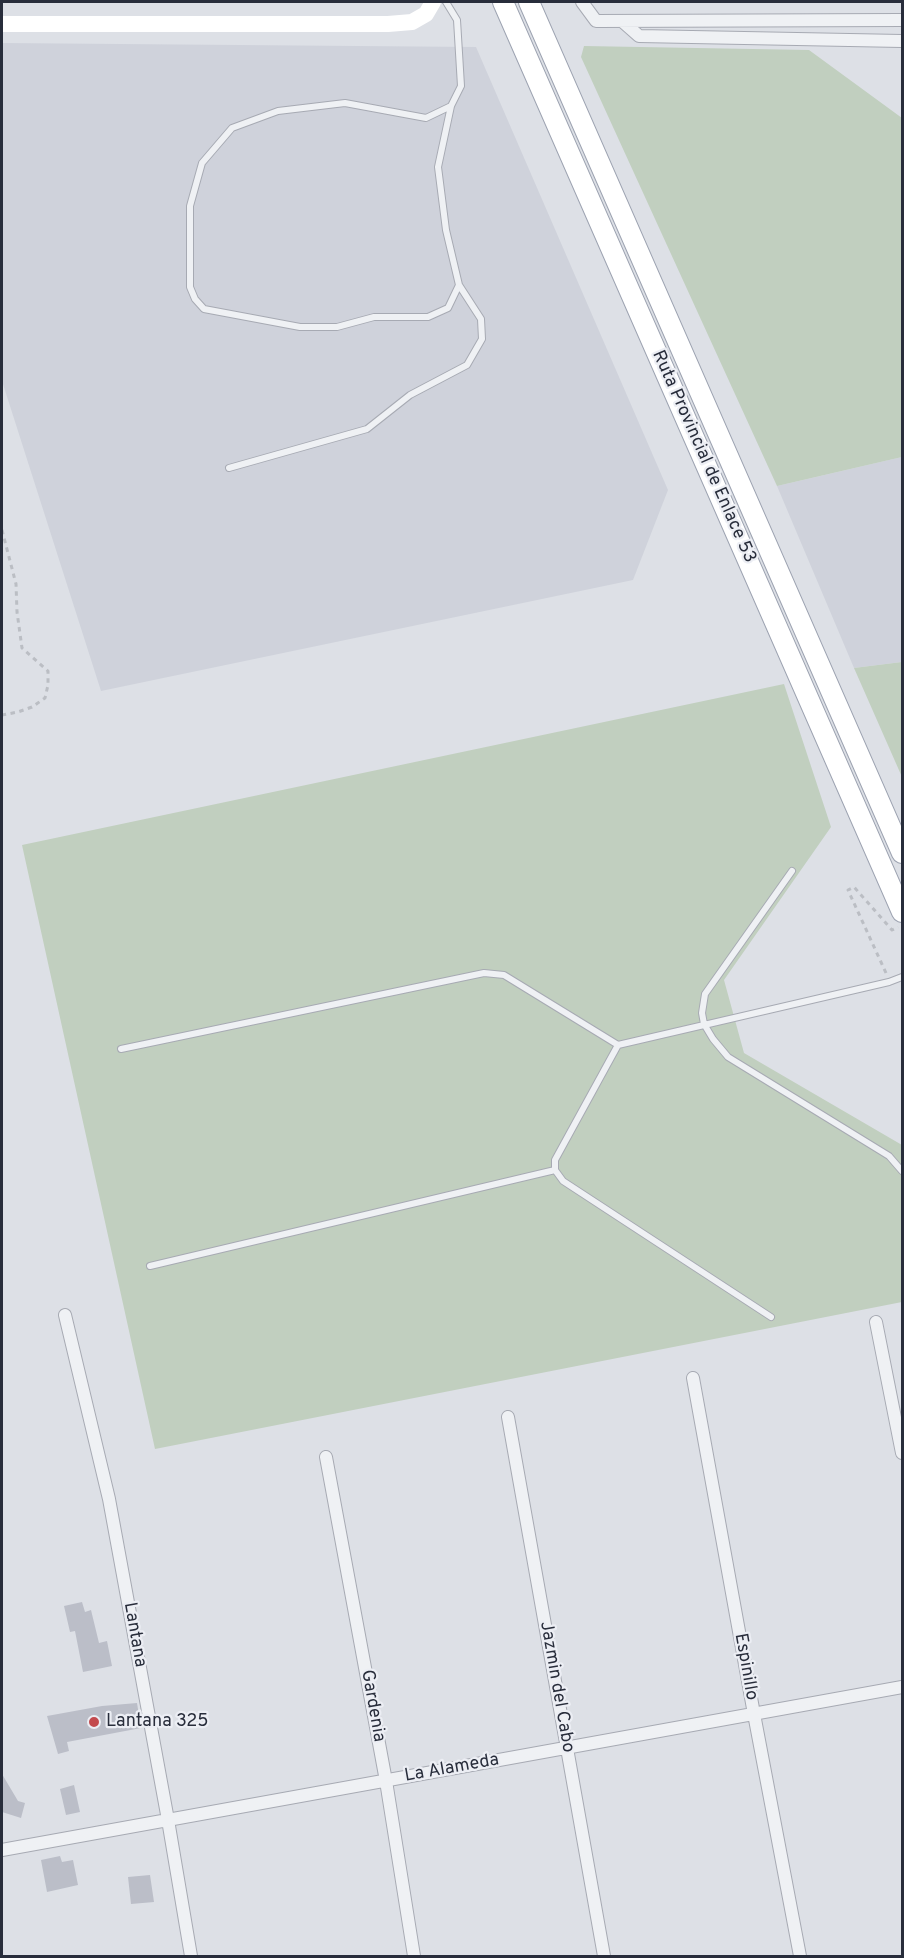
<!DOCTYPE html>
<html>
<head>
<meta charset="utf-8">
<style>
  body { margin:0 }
  #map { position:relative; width:904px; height:1958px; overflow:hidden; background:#dde0e6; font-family:Overpass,sans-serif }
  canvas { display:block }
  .frame { position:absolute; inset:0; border:3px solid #282d3b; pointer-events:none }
</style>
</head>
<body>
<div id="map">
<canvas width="904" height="1958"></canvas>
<div class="frame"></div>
</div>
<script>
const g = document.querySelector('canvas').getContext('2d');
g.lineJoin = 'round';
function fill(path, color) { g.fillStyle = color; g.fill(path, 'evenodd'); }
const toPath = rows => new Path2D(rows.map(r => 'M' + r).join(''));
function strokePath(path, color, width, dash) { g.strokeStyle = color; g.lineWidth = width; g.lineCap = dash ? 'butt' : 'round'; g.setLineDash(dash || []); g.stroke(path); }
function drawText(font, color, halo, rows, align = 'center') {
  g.font = font + ' Overpass,sans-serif'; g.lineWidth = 4.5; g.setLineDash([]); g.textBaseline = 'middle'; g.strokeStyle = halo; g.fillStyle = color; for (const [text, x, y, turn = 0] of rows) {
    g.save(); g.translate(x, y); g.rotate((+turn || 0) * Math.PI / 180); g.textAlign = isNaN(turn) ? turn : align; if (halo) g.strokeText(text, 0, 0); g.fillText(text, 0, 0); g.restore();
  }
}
fill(toPath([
  [2,43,476,47,668,490,633,580,101,691,2,381],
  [902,457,902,662,854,668,777,486]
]), '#cfd2db');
fill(toPath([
  [584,46,809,50,902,118,902,457,777,486,581,57],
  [902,662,902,777,854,668],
  [784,684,831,827,724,980,744,1053,902,1145,902,1302,155,1449,22,845]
]), '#c1cfbf');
fill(toPath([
  [82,1602,85,1612,91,1610,99,1643,107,1641,112,1666,83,1672,75,1631,70,1632,64,1606],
  [137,1703,141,1728,67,1742,69,1751,58,1754,47,1716,102,1706],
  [2,1774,18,1801,25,1803,21,1818,2,1812],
  [74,1785,80,1812,66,1815,60,1789],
  [60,1856,62,1862,73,1860,78,1885,47,1892,41,1860],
  [150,1875,154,1902,131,1904,128,1877]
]), '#bbbec8');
const lane = toPath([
  [446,2,457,20,461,86,451,106,438,167,446,230,459,285,448,308,428,317,374,317,337,327,300,327,204,309,195,299,190,287,190,206,202,163,232,128,278,111,345,103,426,118,451,106],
  [229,468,367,429,410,395,467,365,482,339,481,319,459,285],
  [792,871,705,994,702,1013,704,1024,713,1039,728,1057,889,1156,902,1171],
  [618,1045,555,1160,555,1170,563,1181,771,1317],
  [121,1049,484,973,504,975,618,1045,889,982,902,977],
  [150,1266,555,1170]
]);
const street = toPath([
  [582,2,596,21,902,20],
  [622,21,639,36,902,41],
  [65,1315,109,1499,168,1820,191,1956],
  [876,1322,902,1453],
  [693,1378,754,1714,800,1956],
  [508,1417,604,1956],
  [326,1457,386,1781,414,1956],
  [2,1850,902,1687]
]);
const primary = toPath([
  [503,2,902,912],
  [529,2,902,853]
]);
strokePath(lane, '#a7aab3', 8);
strokePath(street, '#a7aab3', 14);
strokePath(primary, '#9da3b1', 22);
strokePath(toPath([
  [2,530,16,584,17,612,22,648,48,671,48,685,45,698,32,707,18,712,2,715],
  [886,973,848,890,854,887,892,930,898,927]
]), '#bbbec4', 3, [4.5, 4.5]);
strokePath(lane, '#eff1f4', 6);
strokePath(street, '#eff1f4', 12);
strokePath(toPath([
  [2,24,388,24,412,22,426,14,433,2]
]), '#fff', 16);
strokePath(primary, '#fff', 20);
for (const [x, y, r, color] of [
  [94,1722,6,"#c34a4e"]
]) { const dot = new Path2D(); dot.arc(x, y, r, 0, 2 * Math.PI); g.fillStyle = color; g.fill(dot); strokePath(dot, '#eceef4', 2); }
drawText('18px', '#282d3b', '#eceef4', [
  ["Ruta Provincial de Enlace 53",703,457,66],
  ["Lantana",134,1635,80],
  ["Espinillo",745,1667,80],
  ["Jazmin del Cabo",556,1687,80],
  ["Gardenia",372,1706,80],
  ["La Alameda",452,1769,-10]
]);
drawText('18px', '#282d3b', '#eceef4', [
  ["Lantana 325",106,1722]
], 'left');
</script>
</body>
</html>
